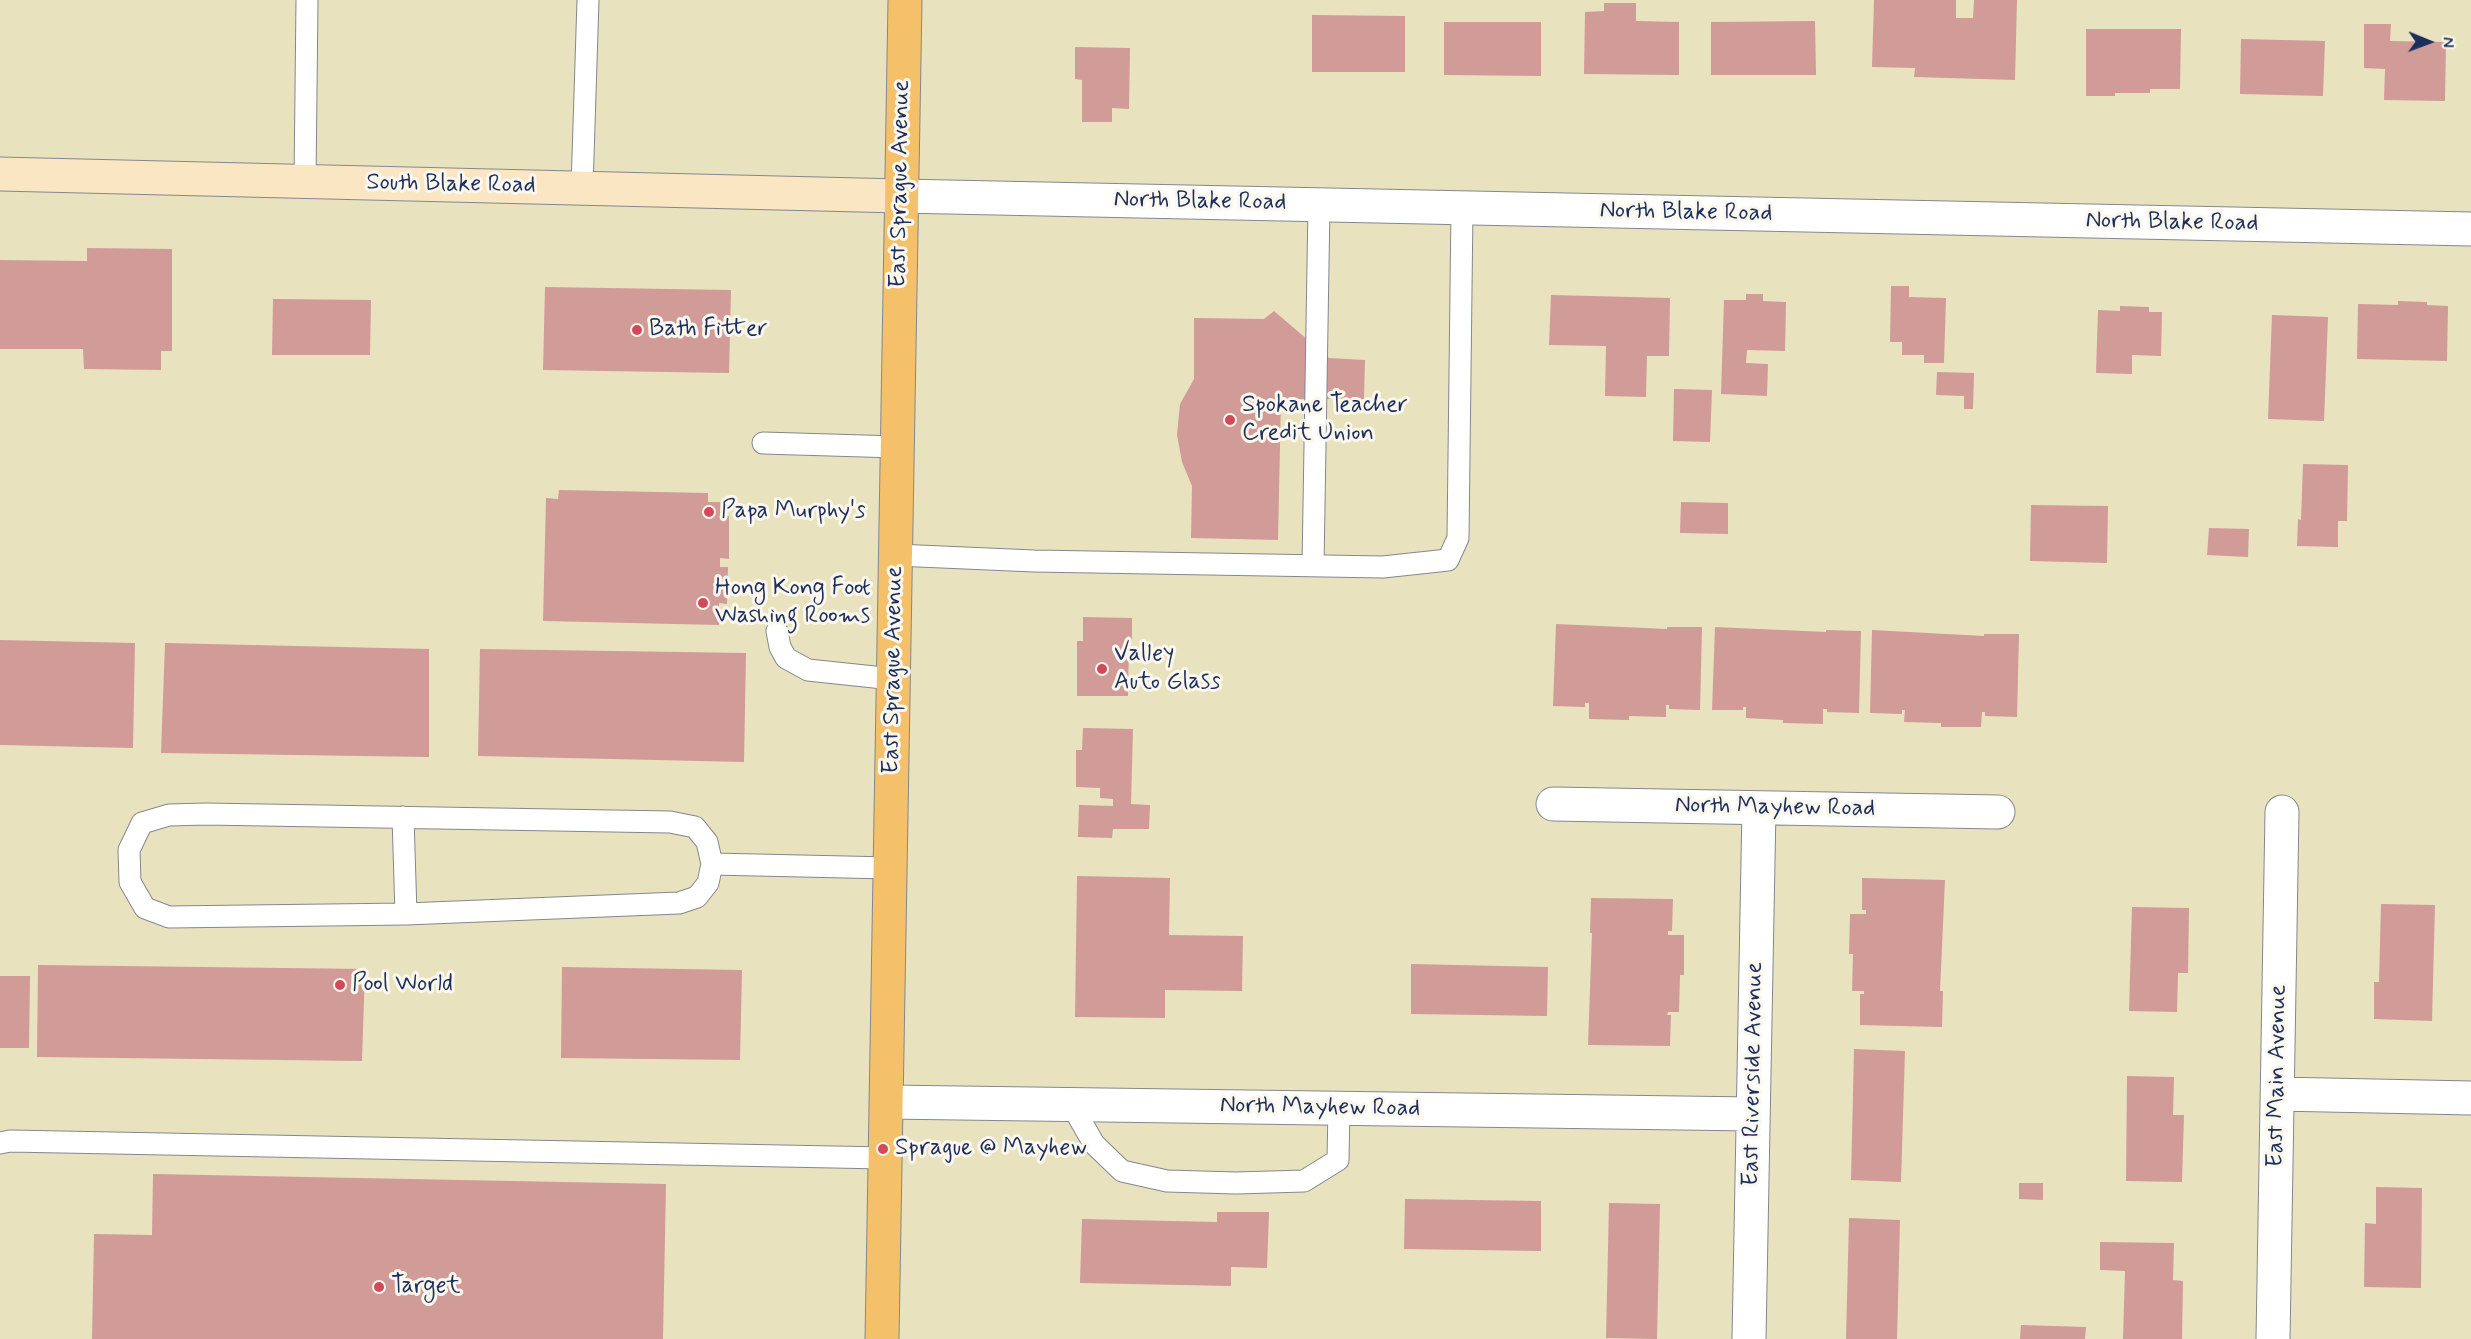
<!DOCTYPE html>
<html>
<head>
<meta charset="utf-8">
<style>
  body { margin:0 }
  #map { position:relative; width:2471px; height:1339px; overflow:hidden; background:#e9e2bf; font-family:Mynerve,sans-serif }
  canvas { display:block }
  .north { position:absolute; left:2399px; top:12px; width:60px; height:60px; -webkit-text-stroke:4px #fbf7ec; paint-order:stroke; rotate:91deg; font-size:16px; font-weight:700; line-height:24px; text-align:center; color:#1b2f5e }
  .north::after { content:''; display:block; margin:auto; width:21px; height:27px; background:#1b2f5e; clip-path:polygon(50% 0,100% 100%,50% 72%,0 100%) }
</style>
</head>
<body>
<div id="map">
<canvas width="2471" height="1339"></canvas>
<div class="north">N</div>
</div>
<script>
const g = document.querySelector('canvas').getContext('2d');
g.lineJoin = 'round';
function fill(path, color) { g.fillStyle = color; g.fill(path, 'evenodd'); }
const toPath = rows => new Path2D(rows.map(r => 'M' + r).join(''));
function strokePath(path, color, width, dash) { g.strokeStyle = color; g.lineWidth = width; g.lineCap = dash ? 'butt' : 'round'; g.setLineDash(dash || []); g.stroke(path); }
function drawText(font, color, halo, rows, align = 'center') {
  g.font = font + ' Mynerve,sans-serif'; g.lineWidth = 6; g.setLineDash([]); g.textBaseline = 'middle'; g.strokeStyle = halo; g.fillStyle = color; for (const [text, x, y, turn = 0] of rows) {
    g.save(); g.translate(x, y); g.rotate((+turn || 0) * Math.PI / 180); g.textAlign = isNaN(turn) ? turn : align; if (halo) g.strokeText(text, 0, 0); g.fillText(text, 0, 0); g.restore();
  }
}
fill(toPath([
  [1874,0,1956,0,1956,18,1973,18,1974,0,2017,0,2015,80,1914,77,1915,68,1872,67],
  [1604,3,1636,3,1636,21,1679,22,1679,75,1584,74,1585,12,1604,11],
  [1312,15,1405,16,1405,72,1312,72],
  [1815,21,1816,75,1711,75,1711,22],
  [1444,22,1541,22,1541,76,1444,75],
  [2364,24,2391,24,2390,41,2446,42,2445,101,2384,100,2385,69,2364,68],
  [2086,29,2181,29,2180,89,2150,89,2150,93,2115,93,2115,96,2086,96],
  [2241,39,2325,41,2323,96,2240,94],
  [1075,47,1130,48,1129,109,1112,108,1112,122,1082,122,1082,80,1075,79],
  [87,248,172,249,172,351,161,351,161,370,84,369,83,349,0,349,0,260,87,261],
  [1891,286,1909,286,1909,297,1946,298,1944,363,1924,363,1924,355,1902,355,1902,342,1890,342],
  [545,287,731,290,729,373,543,370],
  [1746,294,1763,294,1763,301,1786,302,1785,351,1747,350,1746,363,1768,364,1767,396,1721,394,1724,300,1746,300],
  [1551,295,1670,298,1669,356,1647,356,1646,397,1605,396,1606,346,1549,345],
  [273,299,371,300,370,355,272,355],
  [2398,301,2427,302,2427,305,2448,306,2447,361,2357,359,2358,304,2398,305],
  [2120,306,2149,307,2149,312,2162,312,2161,356,2132,355,2132,374,2096,373,2098,310,2120,311],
  [1274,311,1329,358,1365,360,1364,399,1281,399,1278,540,1191,538,1192,486,1182,462,1177,435,1180,404,1194,379,1194,318,1264,319],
  [2272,315,2328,317,2324,421,2268,419],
  [1937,372,1974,373,1973,409,1964,409,1964,396,1936,395],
  [1674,389,1712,390,1710,442,1673,441],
  [2303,464,2348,465,2347,521,2338,521,2338,547,2297,546,2298,519,2301,520],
  [559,490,708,493,708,502,722,502,722,515,729,516,729,559,720,558,720,567,728,567,727,604,719,603,719,625,543,621,546,498,558,499],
  [1681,502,1728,503,1728,534,1680,533],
  [2031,505,2108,506,2107,563,2030,561],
  [2209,528,2249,529,2248,557,2207,555],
  [1083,617,1132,618,1132,642,1129,642,1128,696,1077,696,1077,641,1083,641],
  [1556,624,1667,629,1667,627,1702,627,1700,710,1669,709,1669,705,1666,705,1666,717,1629,716,1629,720,1589,719,1589,703,1585,703,1585,707,1553,706],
  [1715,627,1826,632,1826,630,1861,631,1859,713,1827,712,1827,709,1823,709,1823,724,1783,723,1783,720,1746,718,1746,707,1743,707,1743,710,1712,710],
  [1872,630,1984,636,1984,634,2019,634,2017,717,1985,716,1985,712,1982,712,1981,727,1941,727,1941,723,1904,722,1905,710,1902,710,1902,714,1870,713],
  [0,640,135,643,133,748,0,745],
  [165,643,429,649,429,757,161,753],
  [480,649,746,653,744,762,478,756],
  [1083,728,1133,729,1131,804,1150,805,1149,829,1113,829,1112,838,1078,837,1079,805,1113,806,1113,799,1100,798,1100,788,1076,787,1076,750,1082,750],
  [1077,876,1170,878,1169,935,1243,936,1242,991,1165,990,1165,1018,1075,1017],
  [1862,878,1945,880,1940,991,1943,991,1942,1027,1860,1025,1860,994,1864,994,1864,991,1852,991,1853,954,1849,954,1850,914,1866,914,1866,910,1862,910],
  [1591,898,1673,899,1672,931,1668,931,1668,935,1684,935,1684,975,1680,975,1679,1012,1668,1012,1667,1015,1671,1015,1670,1046,1588,1045,1592,933,1590,933],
  [2381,904,2435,905,2432,1021,2374,1019,2374,982,2379,982],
  [2132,907,2189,908,2188,973,2178,973,2177,1012,2129,1011],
  [1411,964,1548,967,1547,1016,1411,1014],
  [38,965,365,969,362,1061,37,1057],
  [562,967,742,970,740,1060,561,1058],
  [0,976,30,976,29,1048,0,1048],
  [1854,1049,1905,1051,1901,1182,1851,1180],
  [2127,1076,2174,1077,2173,1115,2184,1115,2182,1182,2126,1181],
  [153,1174,666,1184,663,1339,92,1339,94,1234,152,1235],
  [2019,1183,2043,1183,2043,1200,2019,1199],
  [2376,1187,2422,1188,2421,1288,2364,1287,2365,1223,2376,1224],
  [1405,1199,1541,1201,1541,1251,1404,1249],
  [1609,1203,1660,1204,1657,1339,1606,1338],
  [1217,1212,1269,1212,1267,1268,1231,1267,1231,1286,1080,1283,1082,1219,1217,1222],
  [1849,1218,1900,1220,1897,1339,1846,1339],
  [2100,1242,2174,1243,2173,1280,2183,1281,2182,1339,2123,1339,2125,1271,2100,1270],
  [2021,1325,2086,1327,2085,1339,2020,1339]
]), '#d19b98');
const lane = toPath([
  [305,182,307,0],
  [582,188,588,0],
  [763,443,897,447],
  [896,555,1034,561,1383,567,1448,560,1458,538,1462,208],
  [1313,566,1319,205],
  [777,631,780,647,786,658,808,670,893,679],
  [206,814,670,822,695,827,707,842,712,864,708,883,697,897,679,903,406,914,169,917,145,908,130,882,129,850,142,823,169,815,206,814],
  [403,817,406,914],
  [712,864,890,868],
  [1071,1104,1094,1144,1122,1171,1167,1181,1236,1183,1304,1181,1338,1160,1339,1108],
  [0,1143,10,1141,885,1158]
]);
const street = toPath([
  [901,196,2471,229],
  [1553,804,1998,812],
  [2278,1094,2471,1098],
  [887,1102,1753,1114],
  [1749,1339,1759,808],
  [2273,1339,2282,812]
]);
const secondary = toPath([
  [0,174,901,196]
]);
const primary = toPath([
  [882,1339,905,0]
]);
strokePath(lane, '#82888e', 23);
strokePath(street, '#82888e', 35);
strokePath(secondary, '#82888e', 35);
strokePath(primary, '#82888e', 35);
strokePath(lane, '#fff', 21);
strokePath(street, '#fff', 33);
strokePath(secondary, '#fbe6c3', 33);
strokePath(primary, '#f4c16a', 33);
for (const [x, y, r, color] of [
  [637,330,6,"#d1495b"],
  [1230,420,6,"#d1495b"],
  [709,512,6,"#d1495b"],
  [703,603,6,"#d1495b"],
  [1102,669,6,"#d1495b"],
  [340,985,6,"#d1495b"],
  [883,1149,6,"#d1495b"],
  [379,1287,6,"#d1495b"]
]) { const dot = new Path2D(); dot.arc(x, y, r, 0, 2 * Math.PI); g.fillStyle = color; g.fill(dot); strokePath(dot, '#fbf7ec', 2); }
drawText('24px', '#1b2f5e', '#fbf7ec', [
  ["East Sprague Avenue",901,184,-89],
  ["South Blake Road",451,185,1],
  ["North Blake Road",1200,202,1],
  ["North Blake Road",1686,213,1],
  ["North Blake Road",2172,223,1],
  ["East Sprague Avenue",894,670,-89],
  ["North Mayhew Road",1775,808,1],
  ["East Riverside Avenue",1754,1074,-89],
  ["East Main Avenue",2278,1076,-89],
  ["North Mayhew Road",1320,1108,1]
]);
drawText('24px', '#1b2f5e', '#fbf7ec', [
  ["Bath Fitter",649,330],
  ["Spokane Teacher",1242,406],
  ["Credit Union",1242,434],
  ["Papa Murphy's",721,512],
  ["Hong Kong Foot",715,589],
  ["Washing Rooms",715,617],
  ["Valley",1114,655],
  ["Auto Glass",1114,683],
  ["Pool World",352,985],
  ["Sprague @ Mayhew",895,1149],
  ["Target",391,1287]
], 'left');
</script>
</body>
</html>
